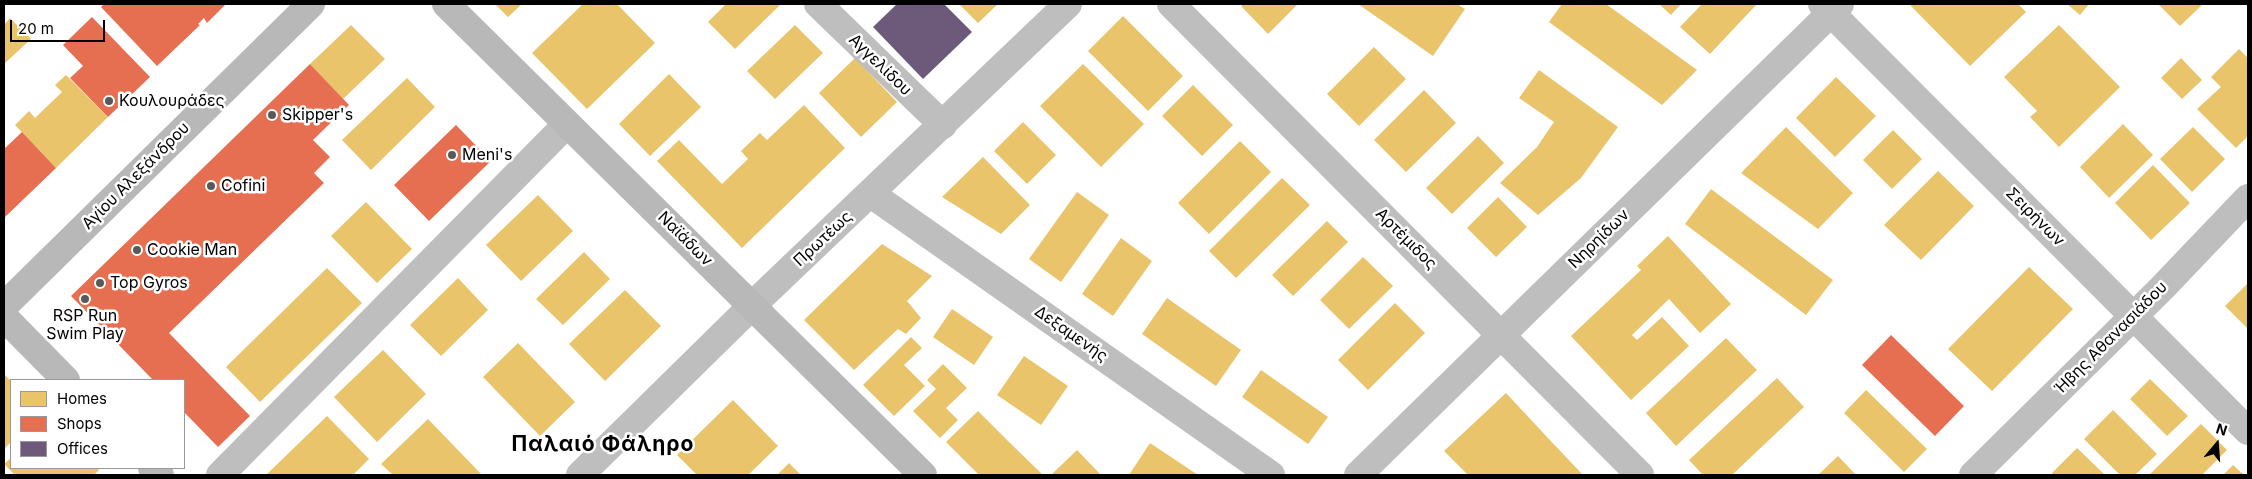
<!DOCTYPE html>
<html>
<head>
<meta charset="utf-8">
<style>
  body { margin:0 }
  #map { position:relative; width:2252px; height:479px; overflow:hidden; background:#fff; font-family:Inter,sans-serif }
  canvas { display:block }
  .frame { position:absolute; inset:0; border:5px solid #000; pointer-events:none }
  .legend { position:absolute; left:10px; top:379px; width:175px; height:90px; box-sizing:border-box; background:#fff; border:1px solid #999; margin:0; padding:6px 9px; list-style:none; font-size:15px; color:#000 }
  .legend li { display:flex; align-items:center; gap:10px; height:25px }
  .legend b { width:25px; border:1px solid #999 }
  .north { position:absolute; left:2192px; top:419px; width:50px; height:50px; -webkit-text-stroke:4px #fff; paint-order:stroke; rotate:18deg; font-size:14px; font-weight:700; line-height:20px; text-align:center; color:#000 }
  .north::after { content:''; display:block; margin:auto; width:18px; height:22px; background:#000; clip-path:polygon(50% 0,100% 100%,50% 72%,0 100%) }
  .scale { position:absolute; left:10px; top:20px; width:95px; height:22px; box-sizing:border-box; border:2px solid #000; border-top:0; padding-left:6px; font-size:15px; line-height:18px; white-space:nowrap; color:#000; -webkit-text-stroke:4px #fff; paint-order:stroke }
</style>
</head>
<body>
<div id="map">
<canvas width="2252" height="479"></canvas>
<div class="frame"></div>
<ul class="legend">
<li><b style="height:14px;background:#e9c46a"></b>Homes</li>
<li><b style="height:14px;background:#e76f51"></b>Shops</li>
<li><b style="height:14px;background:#6d597a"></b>Offices</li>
</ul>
<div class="north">N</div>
<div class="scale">20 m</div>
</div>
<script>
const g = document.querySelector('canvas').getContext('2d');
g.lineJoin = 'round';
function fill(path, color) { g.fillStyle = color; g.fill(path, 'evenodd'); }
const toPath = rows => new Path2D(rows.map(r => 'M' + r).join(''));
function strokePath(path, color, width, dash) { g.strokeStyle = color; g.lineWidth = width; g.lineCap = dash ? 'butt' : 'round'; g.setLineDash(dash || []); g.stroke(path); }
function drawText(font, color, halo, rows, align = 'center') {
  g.font = font + ' Inter,sans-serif'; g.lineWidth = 5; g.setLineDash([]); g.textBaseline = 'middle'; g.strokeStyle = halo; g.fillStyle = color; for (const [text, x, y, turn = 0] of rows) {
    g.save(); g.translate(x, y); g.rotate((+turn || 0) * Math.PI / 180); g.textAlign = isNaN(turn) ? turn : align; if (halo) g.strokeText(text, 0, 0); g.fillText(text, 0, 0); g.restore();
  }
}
fill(toPath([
  [495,4,522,4,508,17],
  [583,4,617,4,655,43,587,109,532,53],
  [726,4,781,4,735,49,708,22],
  [959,4,998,4,978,23],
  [1244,4,1298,4,1268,34,1241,6],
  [1358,4,1457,4,1465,9,1433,56],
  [1562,4,1606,4,1697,70,1662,105,1549,22],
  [1659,4,1681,4,1671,15],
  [1702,4,1757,4,1710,54,1680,27],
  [1909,4,2018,4,2026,12,1970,66],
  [2067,4,2089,4,2080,15],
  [2158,4,2203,4,2180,26],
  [1123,16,1183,76,1148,111,1088,51],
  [10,18,31,39,4,64,4,25],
  [351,25,385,59,343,99,310,64],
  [795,25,823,53,775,99,747,71],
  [2059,25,2120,87,2059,147,2030,117,2037,111,2004,77],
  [1374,47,1406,79,1359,126,1327,94],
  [2239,49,2248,58,2248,136,2236,148,2197,109,2221,87,2211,77],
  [855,58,897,102,861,137,819,93],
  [2181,58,2202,80,2182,99,2161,78],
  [1083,64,1144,124,1101,167,1040,106],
  [1539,70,1618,127,1581,178,1538,215,1500,183,1537,147,1554,122,1519,98],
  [669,74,701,107,650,156,619,124],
  [66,75,108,117,56,168,15,125,29,111,35,118,62,92,55,85],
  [1836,77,1876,116,1835,157,1796,118],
  [407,78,435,107,371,170,342,140],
  [1193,85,1233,125,1202,156,1162,116],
  [1424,90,1456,123,1406,172,1374,140],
  [804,105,845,148,742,248,657,161,679,140,722,184,748,159,741,151,760,133,767,140],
  [1023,122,1056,155,1027,184,994,151],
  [2123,124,2153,155,2109,198,2080,167],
  [1786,127,1853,193,1818,229,1741,173],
  [2193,127,2225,159,2192,192,2160,159],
  [1893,130,1922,159,1892,189,1863,160],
  [1478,136,1504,163,1452,214,1426,188],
  [1240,141,1271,172,1209,234,1178,203],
  [983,157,1030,205,1001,234,942,197],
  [2153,165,2190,203,2151,240,2115,203],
  [1938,171,1974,206,1921,260,1884,225],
  [1282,178,1310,205,1236,278,1209,251],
  [1711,189,1833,280,1806,315,1685,224],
  [1077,192,1109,215,1061,282,1029,259],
  [538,195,573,231,521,281,486,245],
  [1498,197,1527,227,1496,257,1467,228],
  [366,202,412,249,377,283,331,236],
  [1327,221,1348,242,1293,296,1272,275],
  [1668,236,1731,304,1700,333,1669,299,1632,335,1637,340,1662,317,1689,346,1631,400,1571,336,1641,270,1637,266],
  [1121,238,1152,261,1113,316,1082,294],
  [882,244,932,276,907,301,921,318,906,334,898,329,854,370,804,320],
  [584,252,610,279,563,325,536,299],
  [1363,257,1393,286,1349,329,1320,300],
  [2029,267,2073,309,1992,391,1948,349],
  [327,268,362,303,260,402,226,367],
  [458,278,488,310,441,356,410,325],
  [2248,283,2248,329,2225,306],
  [625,290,661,326,605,381,569,344],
  [1167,298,1241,350,1216,386,1142,334],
  [1395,303,1425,333,1368,390,1338,360],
  [952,309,993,337,974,365,933,337],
  [911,337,922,348,904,365,925,386,894,416,863,385],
  [1726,338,1757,370,1676,446,1646,413],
  [518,343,575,402,540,436,483,377],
  [383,350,426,394,377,442,334,397],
  [1024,356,1068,386,1041,425,997,395],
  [943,364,967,388,946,408,958,420,940,438,913,411,936,389,927,380],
  [1261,370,1328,417,1308,444,1242,397],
  [4,374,11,381,11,442,4,449],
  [1777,378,1804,407,1732,475,1703,475,1689,460],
  [2150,379,2188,416,2167,436,2130,399],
  [1866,390,1927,449,1904,472,1844,413],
  [1506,393,1547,437,1583,475,1468,475,1444,451],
  [733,400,778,446,748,475,697,475,677,455],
  [2113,410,2157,454,2135,475,2120,475,2084,439],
  [978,411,1011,444,1043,475,979,475,946,442],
  [327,416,369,459,353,475,266,475],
  [428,419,482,475,393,475,381,464],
  [2201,424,2227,450,2202,475,2149,475],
  [1150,443,1198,475,1129,475],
  [2077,448,2105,475,2054,475,2052,473],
  [1077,450,1101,475,1051,475],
  [1838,456,1856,475,1818,475],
  [11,458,11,468,97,468,99,470,94,475,15,475,4,464],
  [789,463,801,475,777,475],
  [2233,465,2244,475,2223,475]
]), '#e9c46a');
fill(toPath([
  [104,4,226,4,207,23,204,18,198,24,200,25,157,66,101,7],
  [92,17,150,77,108,117,70,78,83,66,63,45],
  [310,64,349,105,313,140,330,157,314,173,324,183,169,333,250,416,218,447,184,412,184,380,153,380,71,296],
  [456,125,491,161,429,221,394,185],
  [22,132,56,168,4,218,4,149],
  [1891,335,1964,406,1935,436,1862,365]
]), '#e76f51');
fill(toPath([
  [897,4,944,4,972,32,923,79,873,27]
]), '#6d597a');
strokePath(toPath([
  [818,4,943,125],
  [1171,4,1640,475],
  [1822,4,2248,431],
  [871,194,1271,475],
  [220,475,567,124],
  [580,475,761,297,1068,4],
  [1358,475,1840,4],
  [1973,475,2162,288,2248,198]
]), '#bebebe', 28);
strokePath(toPath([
  [446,4,923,475],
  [4,306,311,4],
  [4,317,66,380],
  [152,468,160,475]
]), '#b8b8b8', 28);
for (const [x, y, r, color] of [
  [109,101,5,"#595959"],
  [272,115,5,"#595959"],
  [452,155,5,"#595959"],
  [211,186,5,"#595959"],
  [137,250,5,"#595959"],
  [100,283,5,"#595959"],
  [85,299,5,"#595959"]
]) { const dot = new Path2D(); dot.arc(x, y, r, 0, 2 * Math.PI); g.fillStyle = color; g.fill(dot); strokePath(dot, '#fff', 2); }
drawText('16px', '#000', '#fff', [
  ["Αγγελίδου",880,65,44],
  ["Αγίου Αλεξάνδρου",136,176,-45],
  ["Σειρήνων",2035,217,45],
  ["Ναϊάδων",685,239,45],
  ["Πρωτέως",823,239,-43],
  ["Αρτέμιδος",1406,239,45],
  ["Νηρηίδων",1599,239,-44],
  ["Δεξαμενής",1071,334,35],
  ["Ήβης Αθανασιάδου",2111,338,-45]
]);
drawText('16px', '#000', '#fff', [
  ["Κουλουράδες",119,101],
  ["Skipper's",282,115],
  ["Meni's",462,155],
  ["Cofini",221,186],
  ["Cookie Man",147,250],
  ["Top Gyros",110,283],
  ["RSP Run",85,316,"center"],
  ["Swim Play",85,334,"center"]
], 'left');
g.letterSpacing = '1px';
drawText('bold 21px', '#000', '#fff', [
  ["Παλαιό Φάληρο",603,445]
]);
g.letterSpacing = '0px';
</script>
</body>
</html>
